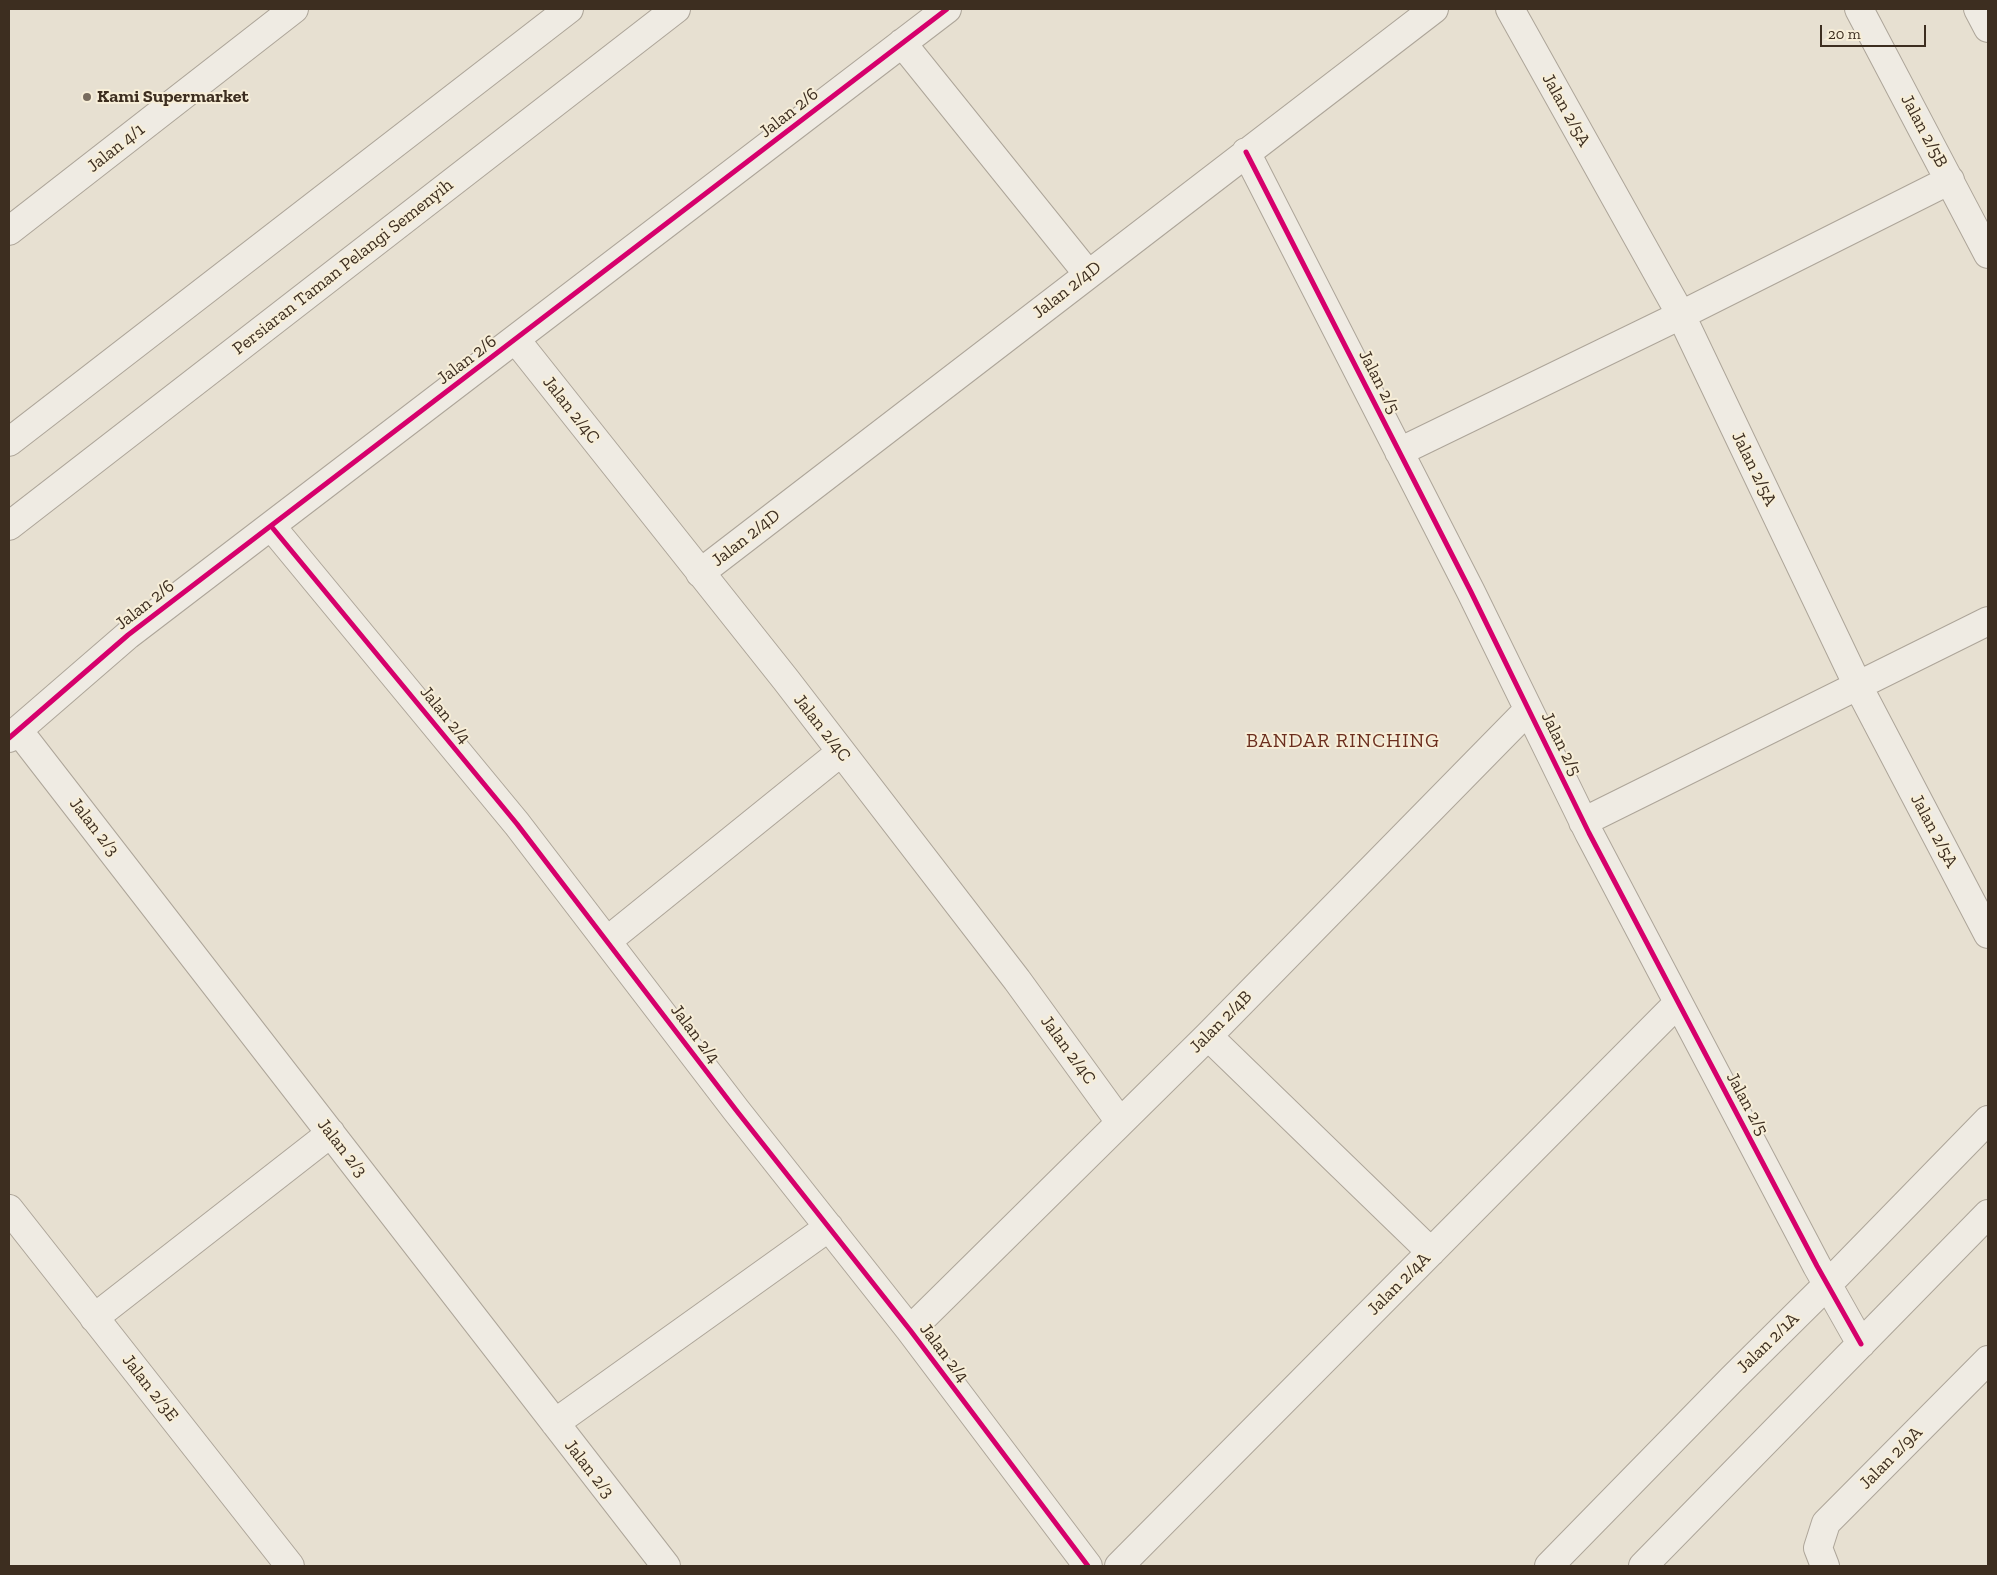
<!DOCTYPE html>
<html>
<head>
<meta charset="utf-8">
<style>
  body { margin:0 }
  #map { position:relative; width:1997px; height:1575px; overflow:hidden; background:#e7e0d1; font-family:"Zilla Slab",serif }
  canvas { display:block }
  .frame { position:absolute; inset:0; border:10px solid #3d2e20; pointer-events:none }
  .scale { position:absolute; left:1820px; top:25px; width:106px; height:22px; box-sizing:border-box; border:2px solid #3d2e20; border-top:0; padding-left:6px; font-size:15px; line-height:18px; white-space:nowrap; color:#3d2e20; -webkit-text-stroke:4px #f7eed8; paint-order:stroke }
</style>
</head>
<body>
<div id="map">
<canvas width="1997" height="1575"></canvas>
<div class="frame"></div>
<div class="scale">20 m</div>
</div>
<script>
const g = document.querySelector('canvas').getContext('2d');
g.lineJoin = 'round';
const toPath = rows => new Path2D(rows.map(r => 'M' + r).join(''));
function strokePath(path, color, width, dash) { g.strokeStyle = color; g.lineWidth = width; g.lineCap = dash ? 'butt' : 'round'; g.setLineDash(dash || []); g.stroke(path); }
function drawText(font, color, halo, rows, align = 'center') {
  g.font = font + ' "Zilla Slab",serif'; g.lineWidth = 4; g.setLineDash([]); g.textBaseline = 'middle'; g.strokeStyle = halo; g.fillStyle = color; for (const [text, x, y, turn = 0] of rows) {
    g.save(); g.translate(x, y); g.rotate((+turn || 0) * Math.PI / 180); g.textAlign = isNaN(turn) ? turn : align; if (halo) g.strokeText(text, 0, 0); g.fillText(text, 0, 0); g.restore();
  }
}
const minor = toPath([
  [1510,9,1681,315,1858,686,1988,934],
  [1859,9,1988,254],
  [1978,9,1988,28],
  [902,43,1088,274],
  [1246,152,1471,592,1589,833,1817,1266,1861,1344],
  [9,231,294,9],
  [516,340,786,680,1017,980,1120,1122],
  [9,442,569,9],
  [1399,452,1681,315,1950,180],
  [9,526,676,9],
  [271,526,517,824,736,1110,910,1330,1088,1566],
  [700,573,1434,9],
  [18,730,666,1566],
  [9,738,128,635,947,9],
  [1583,822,1988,621],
  [607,941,841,752],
  [1208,1036,1431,1252],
  [9,1209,290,1566],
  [94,1318,331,1133],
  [910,1330,1208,1036,1528,710],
  [555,1423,829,1227],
  [1119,1566,1678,1003],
  [1549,1566,1732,1379,1827,1285,1988,1120],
  [1643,1566,1988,1214],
  [1825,1566,1818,1548,1826,1523,1988,1360]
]);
strokePath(minor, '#ada599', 30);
strokePath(minor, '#efebe3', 28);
strokePath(toPath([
  [1246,152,1471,592,1589,833,1817,1266,1861,1344],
  [271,526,517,824,736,1110,910,1330,1088,1566],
  [9,738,128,635,947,9]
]), '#d6006c', 5);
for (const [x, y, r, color] of [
  [87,97,5,"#786c5e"]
]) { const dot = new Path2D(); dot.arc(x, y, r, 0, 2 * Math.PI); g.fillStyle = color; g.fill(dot); strokePath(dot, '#f7eed8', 2); }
drawText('bold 18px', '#3d2e20', '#f7eed8', [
  ["Kami Supermarket",97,97]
], 'left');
drawText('18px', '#3d2e20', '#f7eed8', [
  ["Jalan 2/5A",1566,110,61],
  ["Jalan 2/6",789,113,-38],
  ["Jalan 2/5B",1924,131,62],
  ["Jalan 4/1",116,148,-38],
  ["Persiaran Taman Pelangi Semenyih",343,267,-38],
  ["Jalan 2/4D",1067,290,-38],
  ["Jalan 2/6",467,360,-37],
  ["Jalan 2/5",1379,382,63],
  ["Jalan 2/4C",571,410,52],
  ["Jalan 2/5A",1754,469,64],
  ["Jalan 2/4D",746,538,-38],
  ["Jalan 2/6",145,605,-38],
  ["Jalan 2/4",445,715,51],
  ["Jalan 2/4C",822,728,52],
  ["Jalan 2/5",1561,744,64],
  ["Jalan 2/3",94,827,52],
  ["Jalan 2/5A",1934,831,62],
  ["Jalan 2/4B",1221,1022,-45],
  ["Jalan 2/4",695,1034,53],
  ["Jalan 2/4C",1068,1050,54],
  ["Jalan 2/5",1747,1104,62],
  ["Jalan 2/3",342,1148,52],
  ["Jalan 2/4A",1399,1284,-45],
  ["Jalan 2/1A",1768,1343,-44],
  ["Jalan 2/4",944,1353,53],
  ["Jalan 2/3E",150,1388,52],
  ["Jalan 2/9A",1891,1458,-45],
  ["Jalan 2/3",589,1469,52]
]);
g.letterSpacing = '1px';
drawText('20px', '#6b2e1e', '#f7eed8', [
  ["BANDAR RINCHING",1343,741]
]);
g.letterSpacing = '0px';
</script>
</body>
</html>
